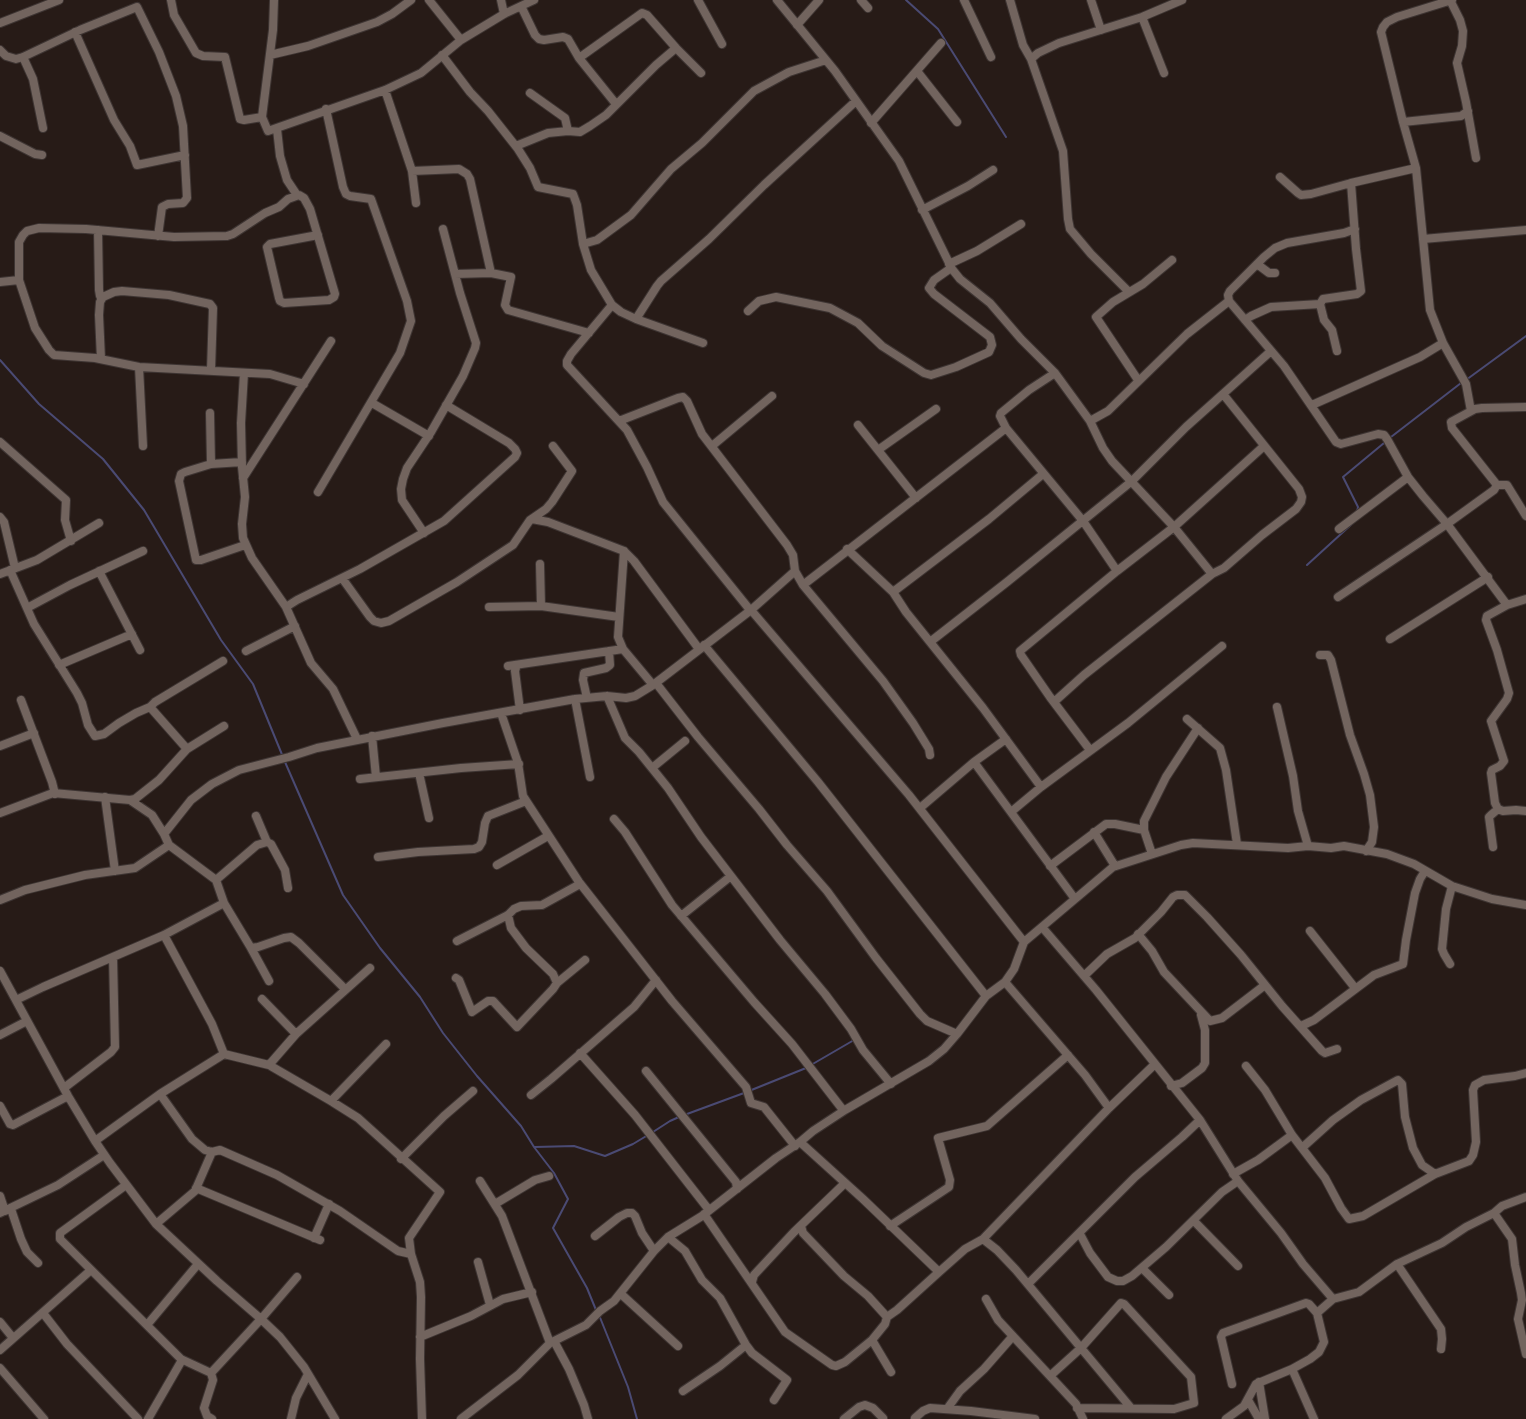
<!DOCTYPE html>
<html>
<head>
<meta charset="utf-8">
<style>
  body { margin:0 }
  canvas { display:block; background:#271b17 }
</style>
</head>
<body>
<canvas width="1526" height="1419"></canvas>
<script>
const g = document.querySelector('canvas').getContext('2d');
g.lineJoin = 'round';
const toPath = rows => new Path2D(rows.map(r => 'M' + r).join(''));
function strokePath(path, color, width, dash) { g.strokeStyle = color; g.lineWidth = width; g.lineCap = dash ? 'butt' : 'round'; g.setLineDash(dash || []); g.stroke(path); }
strokePath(toPath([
  [906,0,938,29,1006,137],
  [0,360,39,404,103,459,144,510,221,640,253,684,283,757],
  [1466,380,1526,336],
  [1391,437,1461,383],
  [1357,512,1358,507,1343,477,1384,443],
  [1307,565,1353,523],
  [285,762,343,895,380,948,420,997,443,1033,477,1076,521,1126,534,1147,554,1173,568,1199,553,1228,587,1288,596,1310],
  [811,1065,854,1040],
  [749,1091,806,1068],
  [687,1114,744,1093],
  [653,1132,670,1121,679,1117],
  [535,1147,574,1146,605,1156,633,1144,648,1135],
  [599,1315,628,1387,637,1419]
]), '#4a4a73', 2);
const minor = toPath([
  [171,0,174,15,196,53,203,56,225,57,240,119,244,120,262,117],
  [274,0,273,30,262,117,268,131,385,90,421,73,461,40,504,14,534,0],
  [429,0,461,40],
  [501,0,504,14],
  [698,0,722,44],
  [777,0,835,71,899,161,952,269,960,279,990,303,1021,339,1055,373,1090,421,1103,448,1112,461,1174,527,1212,574],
  [861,0,868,8],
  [964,0,991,57],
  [1010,0,1023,45,1031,59,1063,151,1068,219,1070,229,1091,254,1129,292],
  [1091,0,1101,30],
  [1450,0,1460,20,1463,31,1462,46,1457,63,1466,102,1476,158],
  [1452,0,1397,17,1387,22,1383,27,1381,32,1403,122,1416,168,1430,310,1443,343,1466,384,1471,411],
  [521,6,535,35,539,39,544,40,563,37,568,39,579,58,616,104],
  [1142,17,1164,73],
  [0,23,59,0],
  [797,25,819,0],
  [75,32,114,120,130,146,137,165,185,155],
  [0,50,6,56,16,59,23,57,80,30,137,7,159,52,176,96,183,126,187,198,183,203,168,204,162,207,158,236],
  [270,55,308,46,377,22,392,14,411,0],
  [442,55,470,92,488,111,518,149,530,168,538,187,573,194,577,205,583,244,591,270,612,305,621,312,636,319,703,343],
  [23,57,33,79,43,128],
  [579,58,642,13,647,15,676,48,701,73],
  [1031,59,1038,53,1059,43,1142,17,1182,0],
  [917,71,957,122],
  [385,90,412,171,416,203],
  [530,93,565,118,568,131],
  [1403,122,1461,116,1468,111],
  [871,123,941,43],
  [277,129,280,156,287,180,297,195],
  [0,136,35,154,42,155],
  [516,146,548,133,568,131,580,132,590,126,606,115,656,65,676,48],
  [412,171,459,169,467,174,470,179,491,273],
  [1280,177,1298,193,1301,195,1311,194,1351,183,1416,168],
  [922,210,968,186,993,170],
  [1355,229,1344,233,1287,243,1275,248,1264,257,1230,291,1228,295,1229,301,1284,366,1336,442,1341,444,1378,434,1384,435,1387,439,1408,477,1423,496,1447,524,1507,605,1487,616,1486,620,1497,650,1509,693,1507,699,1491,721,1504,761,1500,766,1492,770,1491,773,1495,803,1498,809],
  [98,230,99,290,100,296,103,297,100,302,99,315,101,359],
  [1423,239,1526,230],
  [583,244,597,240,631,215,671,169,702,143,754,91,789,72,826,60],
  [949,264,977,251,1021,224],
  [1257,264,1269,273,1275,273],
  [455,274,491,273,511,277,505,305,508,310,589,333],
  [0,282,19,280],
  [103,297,114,292,122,291,169,295,210,304,213,308,211,370],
  [1320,304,1324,320,1332,330,1337,351],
  [612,305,571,354,567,361,567,365,627,430,647,467,663,502,750,610],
  [748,311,759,301,776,297,830,308,858,323,882,346,924,373,931,375,956,367,989,352,992,345,990,337,934,294,929,288,934,280,951,268],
  [636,319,657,286,661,281,709,239,764,185,856,101],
  [1245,320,1251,316,1271,307,1320,304,1323,299,1357,294,1361,291,1356,249,1351,183],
  [139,367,143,446],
  [244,373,241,423,242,467,245,497,242,524,243,538,252,558,286,607,311,663,333,689,357,739],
  [1055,373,1029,390,1001,413,1000,416,1006,428,1083,521,1117,571],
  [1138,380,1096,317,1113,302,1143,284,1172,260],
  [304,384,270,374,139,367,95,358,54,355,49,350,35,328,19,280,19,242,23,235,27,231,39,228,86,229,174,237,227,236,233,234,265,213,279,207,288,199,299,195,304,198,310,209,335,294,334,297,329,300,284,303,280,301,279,298,267,247,270,244,318,235],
  [372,403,429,436],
  [1312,405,1420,357,1443,343],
  [210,413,211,464],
  [619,421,678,398,683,397,687,401,702,434,787,545,793,555,795,571,803,585,883,681,913,723,929,749,930,755],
  [1090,421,1108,411,1187,334,1229,301],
  [858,425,916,498],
  [0,442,66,500,65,520,71,541],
  [712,446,772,396],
  [878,450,936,409],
  [242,462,211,464,185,472,181,474,179,481,196,560,201,560,245,545],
  [243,478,331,341],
  [1497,485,1452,428,1451,422,1475,409,1482,408,1526,407],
  [318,492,400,353,411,321,407,301,371,199,350,196,346,194,343,187,326,109],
  [0,517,4,522,15,568],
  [532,519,548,522,624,551,634,561,699,649],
  [1339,529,1408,477],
  [424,533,402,500,401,489,403,479,407,468,431,432,463,376,475,348,476,343,460,293,443,229],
  [847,549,893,592,906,612,983,708,1041,787],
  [624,551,618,637,623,649,653,685],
  [540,564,541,606],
  [10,570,34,624,77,693,82,703,88,725,95,736,104,734,119,723,136,713,150,707,155,702,223,661],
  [99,571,140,650],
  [0,574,37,560,99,523],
  [342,578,370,617,374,621,381,623,389,621,457,582,513,545,530,520,546,509,552,502,572,471,553,446],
  [803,585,1006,428],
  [893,592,989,519,1043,474],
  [1338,597,1447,524,1494,490,1497,485,1507,485,1526,516],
  [1507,605,1526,599],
  [286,607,297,600,360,569,444,521,515,457,517,453,515,449,509,443,446,405],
  [489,607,541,606,619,617],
  [27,608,70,585,143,551],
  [751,610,909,795,1024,942],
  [1390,639,1488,577],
  [930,642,1007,582,1132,481,1186,427,1271,351],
  [704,645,818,782,986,996],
  [246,651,295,626],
  [1320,655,1328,655,1331,660,1350,735,1364,774,1370,795,1374,827,1372,842,1366,851],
  [59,665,132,634],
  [517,665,515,671,520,710],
  [508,666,623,649],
  [656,683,698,737,759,809,787,845,827,891,876,958,920,1014,927,1021,957,1034],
  [607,696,625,738,639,752,668,788,701,837,780,940,825,994,851,1029,863,1050,891,1084],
  [587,698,583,680,584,673,606,668,610,665,609,651],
  [575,699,590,777],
  [21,700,52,782,55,794],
  [1054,702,1084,675,1212,574,1224,568,1262,535,1296,509,1301,502,1302,497,1299,489,1223,394],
  [150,707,187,749],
  [1277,707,1293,776,1298,811,1308,846],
  [501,713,518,763,523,796,579,882,672,1001,746,1087,751,1103,764,1107,795,1146],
  [1187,719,1220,748,1226,770,1237,844],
  [372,736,376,777],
  [0,746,34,733],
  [1090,750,1050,697,1021,655,1020,651,1117,571,1174,527,1264,446],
  [974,762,1075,899],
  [652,768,685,741],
  [419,773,429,818],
  [360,779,461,768,519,764],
  [105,797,115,871],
  [130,800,135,799,159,780,187,749,224,726],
  [920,808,974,762,1006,739],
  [1011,812,1041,787,1128,723,1222,646],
  [0,813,53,793,130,800,152,815,164,834],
  [256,816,267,842],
  [614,819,625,832,672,905,754,1002,792,1044,843,1110],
  [1094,832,1115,866],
  [169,845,216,880,224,903,251,948,258,947,284,938,291,937,299,943,345,989],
  [1493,847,1489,817,1491,815,1498,809,1503,811,1516,810,1526,811],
  [1152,854,1144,830,1144,821,1166,777,1198,728],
  [378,857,418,852,474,849,479,847,482,842,485,823,488,816,526,801],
  [497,865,548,836],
  [1050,866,1106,824,1115,824,1144,830],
  [216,880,257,845,267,842,271,844,285,870,288,888],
  [0,900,25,890,85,875,135,868,169,845,164,834,191,800,212,784,239,770,289,757,317,748,443,723,575,699,607,696,626,698,635,696,653,685,751,610,795,571],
  [508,915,511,928,526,948,553,974,557,983],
  [681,916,731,876],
  [1042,927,1096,990,1200,1120,1238,1181,1281,1233,1303,1264,1333,1299],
  [1310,931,1355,988],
  [1138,934,1152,951,1164,972,1210,1021,1222,1018,1265,985],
  [164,935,212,1024,224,1054,269,1065,331,1101,358,1118,440,1192,409,1238,411,1254,420,1282,421,1297,420,1359,422,1419],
  [457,941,508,915,514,909,521,906,542,905,580,884],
  [251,948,269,981],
  [1450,964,1444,954,1442,949,1446,909,1452,886],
  [0,971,68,1096,95,1141,110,1163,156,1224,217,1281,261,1319,280,1337,304,1367,335,1419],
  [1084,976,1107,954,1135,938,1161,912,1173,897,1177,895,1185,895,1207,917,1241,955,1282,1006,1322,1051,1325,1053,1337,1049],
  [456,978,459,980,472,1012,488,1001,493,1001,517,1027,553,989,557,983,585,960],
  [1005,982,1085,1075,1109,1108],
  [262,999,296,1034],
  [16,1000,43,987,164,935,224,903],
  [1301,1026,1314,1020,1374,975,1403,964,1406,940,1415,893,1420,879,1425,871],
  [0,1035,27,1021],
  [580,1053,635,1115,709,1210],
  [269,1065,296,1034,370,968],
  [1246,1066,1265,1090,1292,1135,1325,1178,1341,1208,1349,1219,1363,1216,1435,1174,1469,1161,1473,1155,1476,1142,1473,1090,1475,1085,1484,1080,1515,1076,1526,1073],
  [646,1071,736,1182,737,1189],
  [1171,1086,1182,1083,1202,1068,1205,1063,1205,1030,1201,1015],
  [64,1088,111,1052,115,1047,113,957],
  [160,1094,224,1054],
  [531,1095,551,1079,634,1007,656,980],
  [331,1101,386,1044],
  [0,1106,10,1124,13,1125,68,1096],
  [95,1141,160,1094,192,1139,205,1150,212,1152,220,1150,277,1175,340,1211,398,1251,411,1254],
  [800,1142,863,1199,939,1272,965,1249,983,1239,1109,1108,1154,1065],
  [1303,1147,1333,1120,1361,1100,1398,1080,1402,1084,1405,1117,1413,1148,1422,1165,1435,1174],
  [401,1159,444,1116,473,1091],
  [1233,1174,1258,1160,1292,1135],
  [480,1181,502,1216,550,1343],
  [126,1185,60,1233,60,1239,181,1359,211,1373],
  [196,1188,320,1240],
  [0,1196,5,1211],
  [495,1204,535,1180,549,1176],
  [11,1209,21,1239,27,1252,38,1263],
  [0,1213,58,1185,104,1155],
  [1494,1213,1512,1239,1515,1265,1521,1293,1522,1300,1518,1319,1526,1354],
  [704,1214,785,1332,832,1365,836,1366,845,1362,872,1340,885,1324,887,1317,897,1310,939,1272],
  [1194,1221,1238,1266],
  [156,1224,195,1191,212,1152],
  [801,1226,803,1233,844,1276,868,1296,887,1317],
  [890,1226,949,1187,950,1180,938,1138,987,1126,1068,1055],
  [1080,1234,1090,1253,1108,1277,1117,1281,1123,1281,1132,1276,1166,1247,1222,1192,1238,1181],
  [595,1236,619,1217,627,1213,632,1213,635,1216,642,1233,654,1251],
  [668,1237,685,1251,702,1280,720,1298,746,1345,752,1353,787,1380,774,1400],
  [314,1238,329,1204],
  [983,1239,997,1250,1016,1270,1131,1408],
  [478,1262,490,1305],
  [1397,1264,1441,1329,1442,1339,1441,1349],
  [1142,1268,1169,1295],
  [752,1282,754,1275,794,1232,845,1183],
  [1028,1284,1135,1177,1182,1137,1200,1120],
  [621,1294,678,1346],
  [986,1299,998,1320,1076,1404,1083,1419],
  [43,1313,67,1344,138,1419],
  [0,1322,13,1338],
  [147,1325,198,1264],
  [420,1337,471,1316,503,1299,532,1292],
  [872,1340,891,1372],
  [554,1341,569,1369,584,1405,588,1419],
  [0,1350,91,1270],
  [0,1368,44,1419],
  [1292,1369,1314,1419],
  [1050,1376,1081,1348,1121,1303,1124,1304,1191,1377,1194,1403,1174,1409,1077,1408],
  [1259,1382,1265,1419],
  [1232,1384,1221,1337,1223,1333,1306,1303,1309,1304,1317,1313],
  [683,1391,720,1366,746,1345],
  [1248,1400,1259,1419],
  [947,1409,960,1391,984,1369,1013,1336],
  [915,1418,923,1411,930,1408,971,1411,1035,1419],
  [148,1419,182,1360],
  [212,1419,207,1416,204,1408,213,1380,211,1373,261,1319,297,1277],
  [291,1419,296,1398,308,1374],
  [461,1419,518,1375,550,1343,586,1325,600,1311,614,1301,654,1251,668,1237,702,1216,776,1158,800,1142,813,1131,845,1110,929,1061,944,1049,957,1034,986,996,1005,982,1014,969,1024,942,1113,867,1181,845,1193,843,1288,848,1308,846,1331,848,1344,846,1387,854,1414,864,1452,886,1492,899,1526,905],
  [844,1419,859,1407,865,1405,873,1408,883,1418],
  [1226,1419,1244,1406,1256,1384,1292,1369,1310,1359,1319,1352,1324,1342,1317,1313,1333,1299,1359,1292,1397,1264,1442,1243,1466,1227,1494,1213,1502,1206,1526,1197]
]);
strokePath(minor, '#3e3533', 10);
strokePath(minor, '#72645e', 8);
</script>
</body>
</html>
